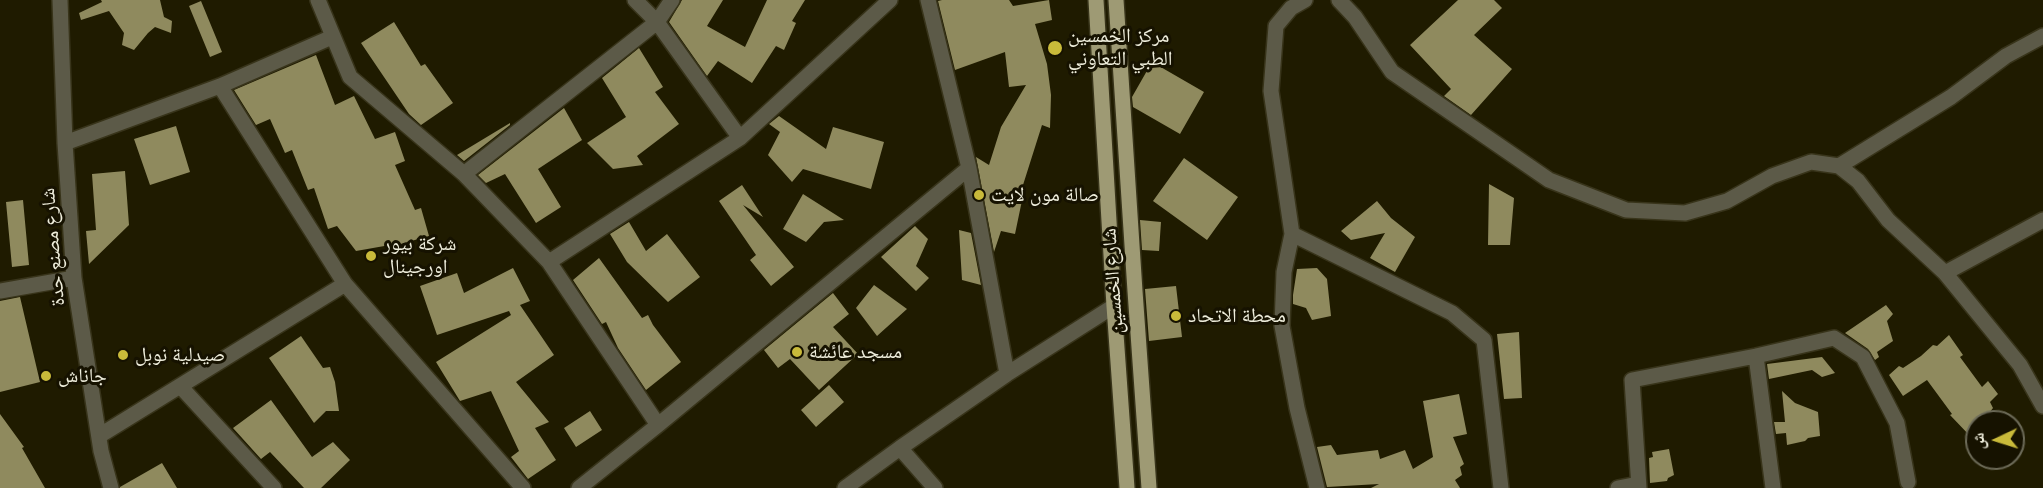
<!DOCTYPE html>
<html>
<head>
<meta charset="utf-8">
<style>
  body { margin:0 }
  #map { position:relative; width:2043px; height:488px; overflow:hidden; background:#1f1b00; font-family:Raleway,"Noto Naskh Arabic",sans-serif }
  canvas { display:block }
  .north { position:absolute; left:1965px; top:410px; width:60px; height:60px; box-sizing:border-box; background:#161200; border:2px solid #6c6a58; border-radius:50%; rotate:266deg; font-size:16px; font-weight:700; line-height:24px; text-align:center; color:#eeeddb }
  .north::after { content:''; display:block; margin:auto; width:21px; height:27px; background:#c9ba3a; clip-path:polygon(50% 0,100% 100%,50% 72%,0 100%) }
</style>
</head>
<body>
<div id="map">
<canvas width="2043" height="488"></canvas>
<div class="north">ش</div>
</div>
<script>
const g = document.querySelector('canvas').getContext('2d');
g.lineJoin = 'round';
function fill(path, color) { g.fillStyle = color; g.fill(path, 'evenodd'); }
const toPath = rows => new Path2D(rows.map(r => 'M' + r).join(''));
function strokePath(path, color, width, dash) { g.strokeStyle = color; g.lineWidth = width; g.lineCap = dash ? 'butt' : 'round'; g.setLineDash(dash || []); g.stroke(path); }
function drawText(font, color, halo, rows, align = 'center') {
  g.font = font + ' Raleway,"Noto Naskh Arabic",sans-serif'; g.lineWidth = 6; g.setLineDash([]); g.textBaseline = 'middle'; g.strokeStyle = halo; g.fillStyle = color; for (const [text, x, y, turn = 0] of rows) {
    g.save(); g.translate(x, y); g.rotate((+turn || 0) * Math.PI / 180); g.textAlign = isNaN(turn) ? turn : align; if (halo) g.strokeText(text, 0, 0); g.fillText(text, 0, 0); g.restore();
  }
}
fill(toPath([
  [101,0,160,0,164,17,172,21,171,33,155,27,148,33,134,50,122,45,124,33,109,11,81,20,79,13,102,2],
  [682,0,723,0,707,26,745,47,767,0,805,0,792,21,796,23,784,50,776,46,752,83,718,61,707,76,669,22],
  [942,0,1009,0,1013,6,1049,0,1052,20,1035,24,1047,64,1051,95,1050,128,1042,125,1023,185,1025,186,1015,234,1001,231,994,252,976,157,989,165,1001,127,1026,85,1009,87,1005,52,955,70,938,1],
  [1458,0,1494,0,1502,8,1474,35,1512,69,1471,115,1444,96,1451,89,1410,45],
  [201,1,222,52,210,57,189,6],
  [394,22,421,66,425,64,453,103,421,125,409,114,361,43],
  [639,48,663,87,655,92,679,124,637,156,643,165,613,169,587,143,626,117,602,78],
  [316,55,335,105,354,96,375,139,395,132,405,161,395,165,415,210,421,208,429,236,390,247,390,245,356,251,337,226,328,229,314,188,308,190,292,150,285,153,270,119,256,125,234,90],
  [1152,62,1204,92,1180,134,1133,107,1132,97],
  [564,108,582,140,538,169,561,207,536,223,505,174,486,183,478,175],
  [779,116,826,149,833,127,884,142,871,189,803,169,792,182,768,155,780,132,769,124],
  [510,123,510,125,464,161,457,155],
  [176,126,190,172,150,185,134,139],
  [1184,158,1238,197,1207,240,1153,201],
  [125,171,129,225,89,264,86,231,96,230,92,174],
  [1489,184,1514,198,1510,245,1488,245],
  [742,185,763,217,743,205,794,267,771,286,750,260,756,255,719,201],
  [803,194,844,220,824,222,806,242,783,229],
  [23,200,29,265,12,267,6,202],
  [1377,201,1391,218,1415,237,1395,272,1370,258,1385,233,1351,240,1341,231],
  [1140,220,1161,222,1159,251,1142,250],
  [629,222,646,251,667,234,700,277,668,302,627,262,610,234],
  [915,226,928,239,916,266,929,278,916,291,881,257],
  [959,230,971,233,981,285,962,280],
  [599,258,642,318,648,315,653,325,681,362,646,390,618,348,606,322,602,324,573,280],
  [513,268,530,301,520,305,554,355,516,382,549,422,535,428,556,460,528,479,511,457,519,451,491,391,460,401,436,362,511,315,509,311,437,335,420,286,457,273,464,293],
  [1317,268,1327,279,1331,316,1312,320,1306,308,1293,304,1293,295,1297,269],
  [874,285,907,309,877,336,856,308],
  [1176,286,1182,337,1149,341,1145,289],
  [833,293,849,314,833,327,858,354,819,390,790,359,778,368,764,350],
  [20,297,40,382,0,392,0,301],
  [1886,305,1893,314,1887,321,1893,341,1877,352,1879,357,1875,360,1868,349,1845,333],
  [1519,332,1522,398,1504,399,1497,334],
  [1949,335,1963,355,1960,357,1982,387,1988,381,1998,394,1990,402,1993,408,1982,422,1977,422,1977,429,1971,437,1950,415,1952,414,1927,380,1903,396,1889,375,1899,366,1903,368,1921,356,1933,345,1937,346],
  [301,336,323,368,330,367,335,382,339,411,326,411,314,423,269,358],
  [1822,357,1835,373,1822,377,1812,370,1769,379,1767,364],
  [829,385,844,402,816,427,801,410],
  [1782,391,1795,403,1818,412,1820,436,1808,438,1805,441,1787,445,1786,433,1776,434,1774,422,1785,422],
  [1459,394,1467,434,1453,437,1464,464,1460,467,1462,475,1455,480,1460,488,1371,488,1379,484,1327,487,1317,447,1331,445,1337,455,1378,450,1380,459,1405,450,1413,469,1433,457,1423,401],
  [271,400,312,457,333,442,350,460,321,488,304,488,270,452,261,459,233,428],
  [590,411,602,430,576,447,564,428],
  [0,414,24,447,22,448,45,488,0,488],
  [1669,449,1674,475,1668,478,1667,481,1650,483,1649,458,1653,457,1652,452],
  [162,463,177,488,120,488,120,487]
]), '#8f8a5e');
const minor = toPath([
  [60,0,65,143,74,278,101,451,111,488],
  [318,0,350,77,464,174,549,262,658,425],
  [635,0,657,22,740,138],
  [928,0,969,168,1007,374],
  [1305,0,1291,8,1276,26,1271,91,1292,234,1284,272,1282,326,1297,408,1317,488],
  [1339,0,1355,17,1392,72,1549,180,1626,210,1685,213,1727,201,1772,176,1811,162,1839,166,1858,181,1888,220,1945,273,2020,365,2043,406],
  [220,86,345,284,523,488],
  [65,143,220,86,332,37],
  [1839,166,1951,97,2006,56,2043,36],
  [464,174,657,22,672,0],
  [1292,234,1452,313,1484,340,1501,488],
  [549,262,740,138,890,0],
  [1945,273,2043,220],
  [0,291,74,278],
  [1756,356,1773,488],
  [181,387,274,488],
  [99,436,345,284],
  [900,448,935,488],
  [579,488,658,425,969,168],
  [845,488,900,448,1007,374,1114,306],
  [1618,488,1638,484],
  [1639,488,1632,380,1756,356,1834,338,1863,357,1897,423,1908,482]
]);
const major = toPath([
  [1096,0,1114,306,1127,488],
  [1116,0,1135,291,1149,488]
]);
strokePath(minor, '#38341a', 18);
strokePath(major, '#38341a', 18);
strokePath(minor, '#5c5a48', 15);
strokePath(major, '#9e9a74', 15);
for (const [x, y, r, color] of [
  [1055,48,8,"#c9ba3a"],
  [979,195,6,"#c9ba3a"],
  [371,256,6,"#c9ba3a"],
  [1176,316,6,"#c9ba3a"],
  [797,352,6,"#c9ba3a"],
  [123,355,6,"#c9ba3a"],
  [46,376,6,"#c9ba3a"]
]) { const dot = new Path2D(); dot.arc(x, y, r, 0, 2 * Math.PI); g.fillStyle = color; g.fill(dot); strokePath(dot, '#161200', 2); }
drawText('20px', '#eeeddb', '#161200', [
  ["مركز الخمسين",1068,36],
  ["الطبي التعاوني",1068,59],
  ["صالة مون لايت",991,195],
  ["شركة بيور",383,244],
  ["اورجينال",383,267],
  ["محطة الاتحاد",1188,316],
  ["مسجد عائشة",809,352],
  ["صيدلية نوبل",135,355],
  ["جاناش",58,376]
], 'left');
drawText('20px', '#eeeddb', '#161200', [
  ["شارع مصنع حدة",53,247,-95],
  ["شارع الخمسين",1113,281,-94]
]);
</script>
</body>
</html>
